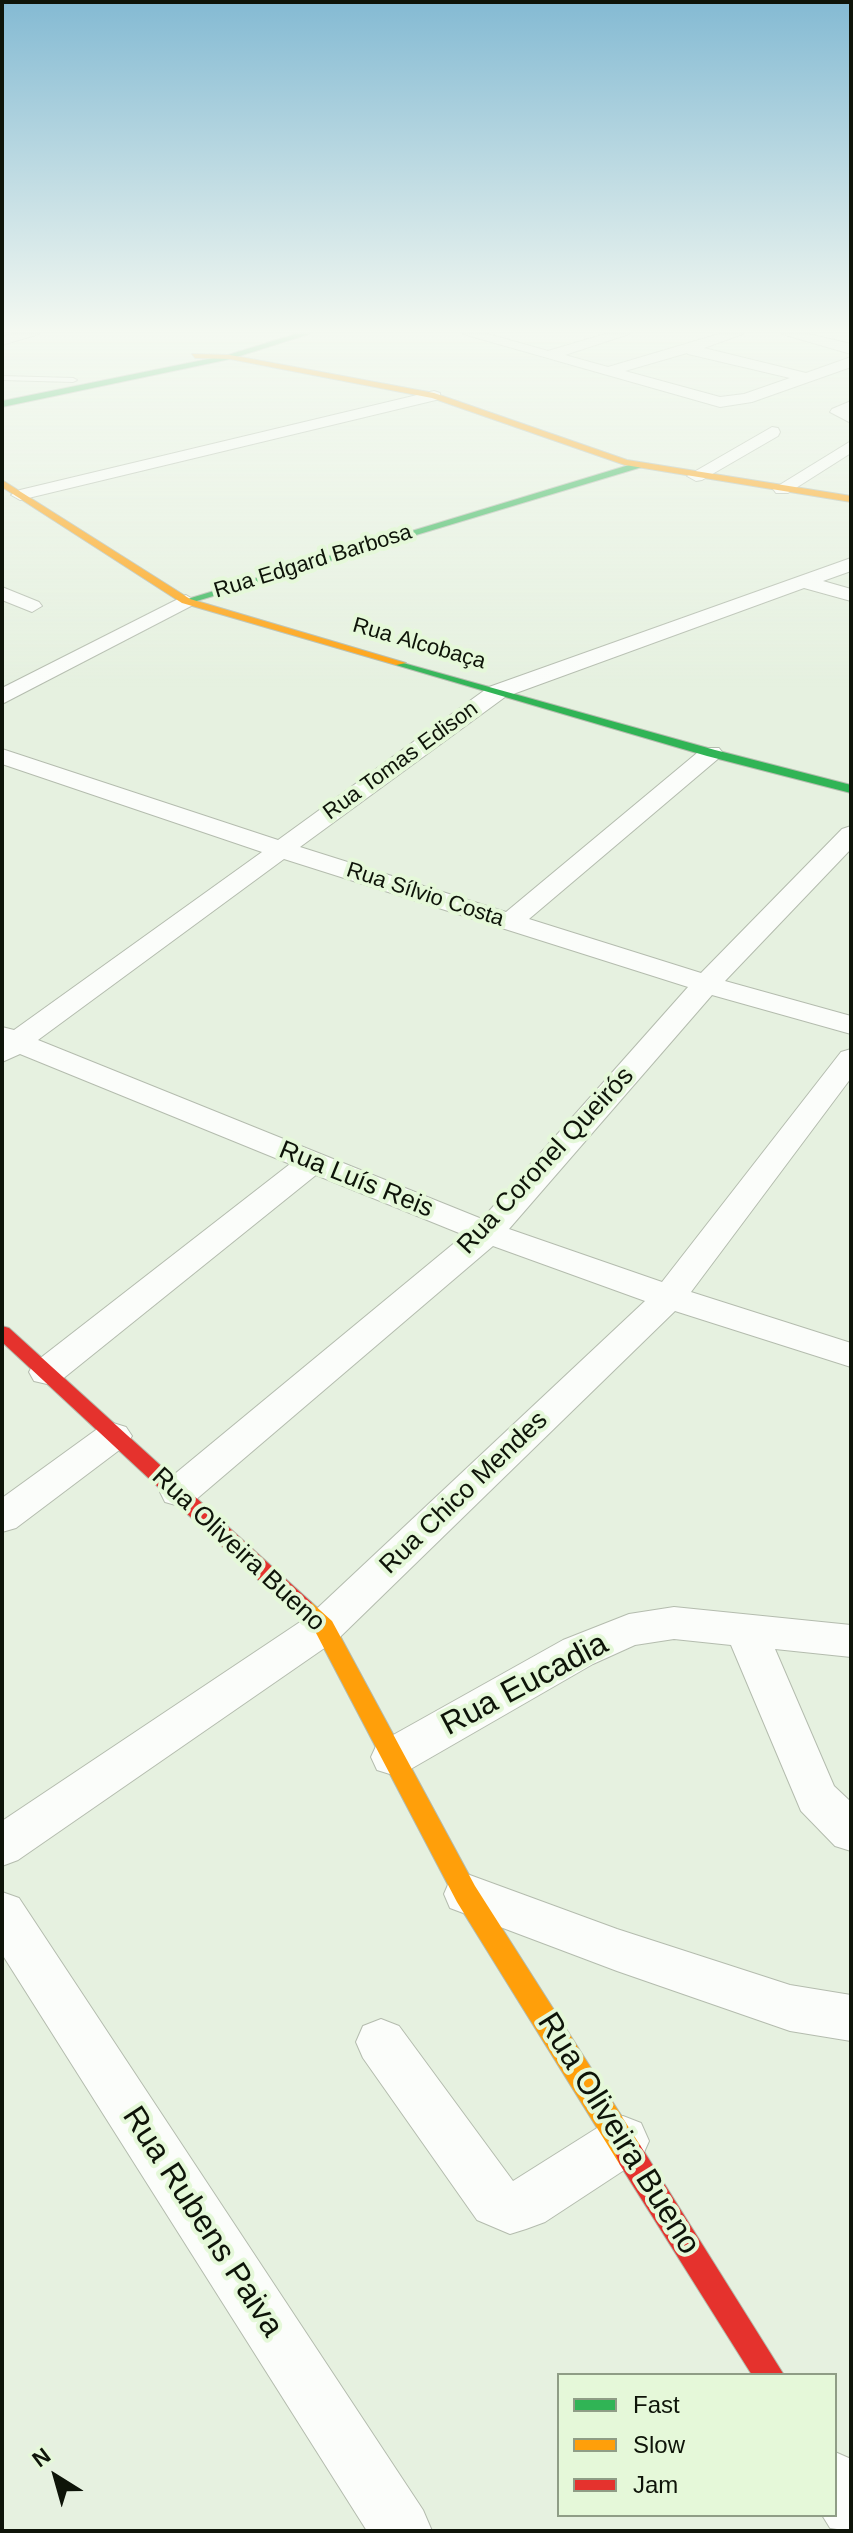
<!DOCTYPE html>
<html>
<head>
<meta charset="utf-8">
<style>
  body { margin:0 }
  #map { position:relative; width:853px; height:2533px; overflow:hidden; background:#e6f1e0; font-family:Helvetica,sans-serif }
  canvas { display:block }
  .frame { position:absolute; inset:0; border:4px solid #0e1409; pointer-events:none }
  .legend { position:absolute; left:557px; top:2373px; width:280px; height:144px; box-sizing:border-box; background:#e5f8d9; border:2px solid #8f9d86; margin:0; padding:10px 14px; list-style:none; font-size:24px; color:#0e1409 }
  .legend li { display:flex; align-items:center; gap:16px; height:40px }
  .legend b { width:40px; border:2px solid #8f9d86 }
  .north { position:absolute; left:16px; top:2437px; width:80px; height:80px; -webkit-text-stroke:6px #e5f8d9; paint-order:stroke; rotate:323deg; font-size:22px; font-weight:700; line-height:32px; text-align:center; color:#0e1409 }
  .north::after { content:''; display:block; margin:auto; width:28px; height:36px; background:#0e1409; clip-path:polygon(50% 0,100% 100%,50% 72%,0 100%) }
</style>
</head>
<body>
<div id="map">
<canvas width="853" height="2533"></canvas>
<div class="frame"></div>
<ul class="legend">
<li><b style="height:10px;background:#30b455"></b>Fast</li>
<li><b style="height:10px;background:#ff9f0a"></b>Slow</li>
<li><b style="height:10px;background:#e5322d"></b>Jam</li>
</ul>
<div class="north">N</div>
</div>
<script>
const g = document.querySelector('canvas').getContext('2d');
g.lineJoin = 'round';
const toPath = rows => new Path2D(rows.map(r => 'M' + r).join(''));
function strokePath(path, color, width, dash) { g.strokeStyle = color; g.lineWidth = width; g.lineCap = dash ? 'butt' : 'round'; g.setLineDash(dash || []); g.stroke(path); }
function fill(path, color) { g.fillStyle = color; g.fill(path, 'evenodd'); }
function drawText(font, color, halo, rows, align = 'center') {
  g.font = font + ' Helvetica,sans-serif'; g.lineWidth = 8; g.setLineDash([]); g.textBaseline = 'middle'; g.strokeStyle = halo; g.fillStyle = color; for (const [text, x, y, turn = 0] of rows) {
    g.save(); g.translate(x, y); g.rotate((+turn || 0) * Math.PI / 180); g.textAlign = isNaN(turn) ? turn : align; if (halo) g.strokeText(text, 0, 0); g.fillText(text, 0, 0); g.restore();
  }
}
const lane = toPath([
  [2,376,73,378,77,380,73,382,2,380,2,376]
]);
const street = toPath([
  [11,334,39,334,2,345,2,337,11,334],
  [463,334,488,334,548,351,605,334,629,334,565,355,608,367,719,334,743,334,704,348,806,373,851,357,851,367,752,402,720,407,463,334],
  [687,353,688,354,790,378,744,394,720,397,625,371,687,353],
  [782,334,809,334,851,344,851,354,782,334],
  [434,391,440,393,440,399,20,500,11,495,20,490,434,391],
  [851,401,851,423,830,412,832,409,851,401],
  [772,427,778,428,780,432,778,436,702,480,696,481,687,476,772,427],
  [851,441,851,453,788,493,776,493,773,489,851,441],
  [851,558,851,571,823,581,851,589,851,601,804,588,505,697,300,847,506,912,703,748,719,748,723,753,719,758,529,919,701,973,842,829,851,826,851,849,725,981,851,1016,851,1034,712,995,509,1229,662,1282,841,1052,851,1049,851,1078,691,1292,851,1343,851,1367,675,1311,339,1638,18,1860,2,1866,2,1821,309,1616,645,1301,493,1246,193,1502,179,1506,165,1502,160,1492,165,1482,464,1235,316,1175,60,1381,47,1384,34,1381,29,1372,34,1363,290,1164,20,1054,2,1062,2,1027,14,1030,262,852,2,764,2,749,278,840,489,687,851,558],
  [284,859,688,987,482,1219,38,1040,284,859],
  [2,587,39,602,42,606,32,612,2,600,2,587],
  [186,595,196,601,193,605,2,704,2,688,186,595],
  [113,1423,126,1427,132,1436,126,1445,16,1528,2,1532,2,1498,100,1427,113,1423],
  [674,1607,851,1625,851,1657,775,1649,834,1786,851,1802,851,1851,835,1846,801,1811,731,1645,674,1639,635,1645,593,1664,409,1770,393,1775,377,1770,371,1757,377,1744,563,1640,629,1614,674,1607],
  [467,1874,617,1929,790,1985,851,1995,851,2041,790,2031,617,1971,450,1908,444,1894,450,1880,467,1874],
  [2,1892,19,1898,423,2510,432,2531,367,2531,2,1954,2,1892],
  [381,2019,399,2026,513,2181,605,2123,623,2116,641,2123,649,2141,641,2159,545,2222,526,2229,510,2234,477,2220,363,2058,356,2042,363,2026,381,2019],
  [835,2452,851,2459,851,2531,830,2528,822,2515,835,2515,835,2452]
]);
const fast = toPath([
  [296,334,309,334,230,359,2,407,2,401,228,355,296,334],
  [639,462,642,467,190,603,181,601,639,462],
  [396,661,715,750,851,785,851,793,707,756,396,665,396,661]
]);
const slow = toPath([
  [192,354,230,355,434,393,627,460,851,496,851,502,625,465,432,398,230,359,195,358,192,354],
  [2,480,190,599,406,663,396,665,182,603,2,487,2,480],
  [303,1600,311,1602,332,1621,475,1886,640,2145,644,2155,640,2165,630,2168,620,2165,457,1902,316,1633,292,1608,295,1602,303,1600]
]);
const jam = toPath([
  [2,1326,9,1328,311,1602,314,1608,311,1614,303,1616,295,1614,2,1342,2,1326],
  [630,2142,640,2145,784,2375,752,2375,620,2165,616,2155,620,2145,630,2142]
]);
strokePath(lane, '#b4bcae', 2);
strokePath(street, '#b4bcae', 2);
strokePath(fast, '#b4bcae', 2);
strokePath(slow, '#b4bcae', 2);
strokePath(jam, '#b4bcae', 2);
fill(lane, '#fbfdfa');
fill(street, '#fbfdfa');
fill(fast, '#30b455');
fill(slow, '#ff9f0a');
fill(jam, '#e5322d');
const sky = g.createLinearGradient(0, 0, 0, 689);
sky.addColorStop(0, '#84bad3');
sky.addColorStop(0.48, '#f4f9f1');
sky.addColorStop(1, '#f4f9f100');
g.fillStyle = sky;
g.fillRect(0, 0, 853, 689);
drawText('22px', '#0e1409', '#e5f8d9', [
  ["Rua Edgard Barbosa",313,562,-17],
  ["Rua Alcobaça",419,644,16],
  ["Rua Tomas Edison",401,761,-36],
  ["Rua Sílvio Costa",425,895,18]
]);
drawText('26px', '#0e1409', '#e5f8d9', [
  ["Rua Coronel Queirós",546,1161,-47],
  ["Rua Luís Reis",356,1180,22],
  ["Rua Chico Mendes",464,1493,-44],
  ["Rua Oliveira Bueno",238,1550,43]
]);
drawText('32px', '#0e1409', '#e5f8d9', [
  ["Rua Eucadia",525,1685,-28],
  ["Rua Oliveira Bueno",618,2134,58],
  ["Rua Rubens Paiva",202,2222,57]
]);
</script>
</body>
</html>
